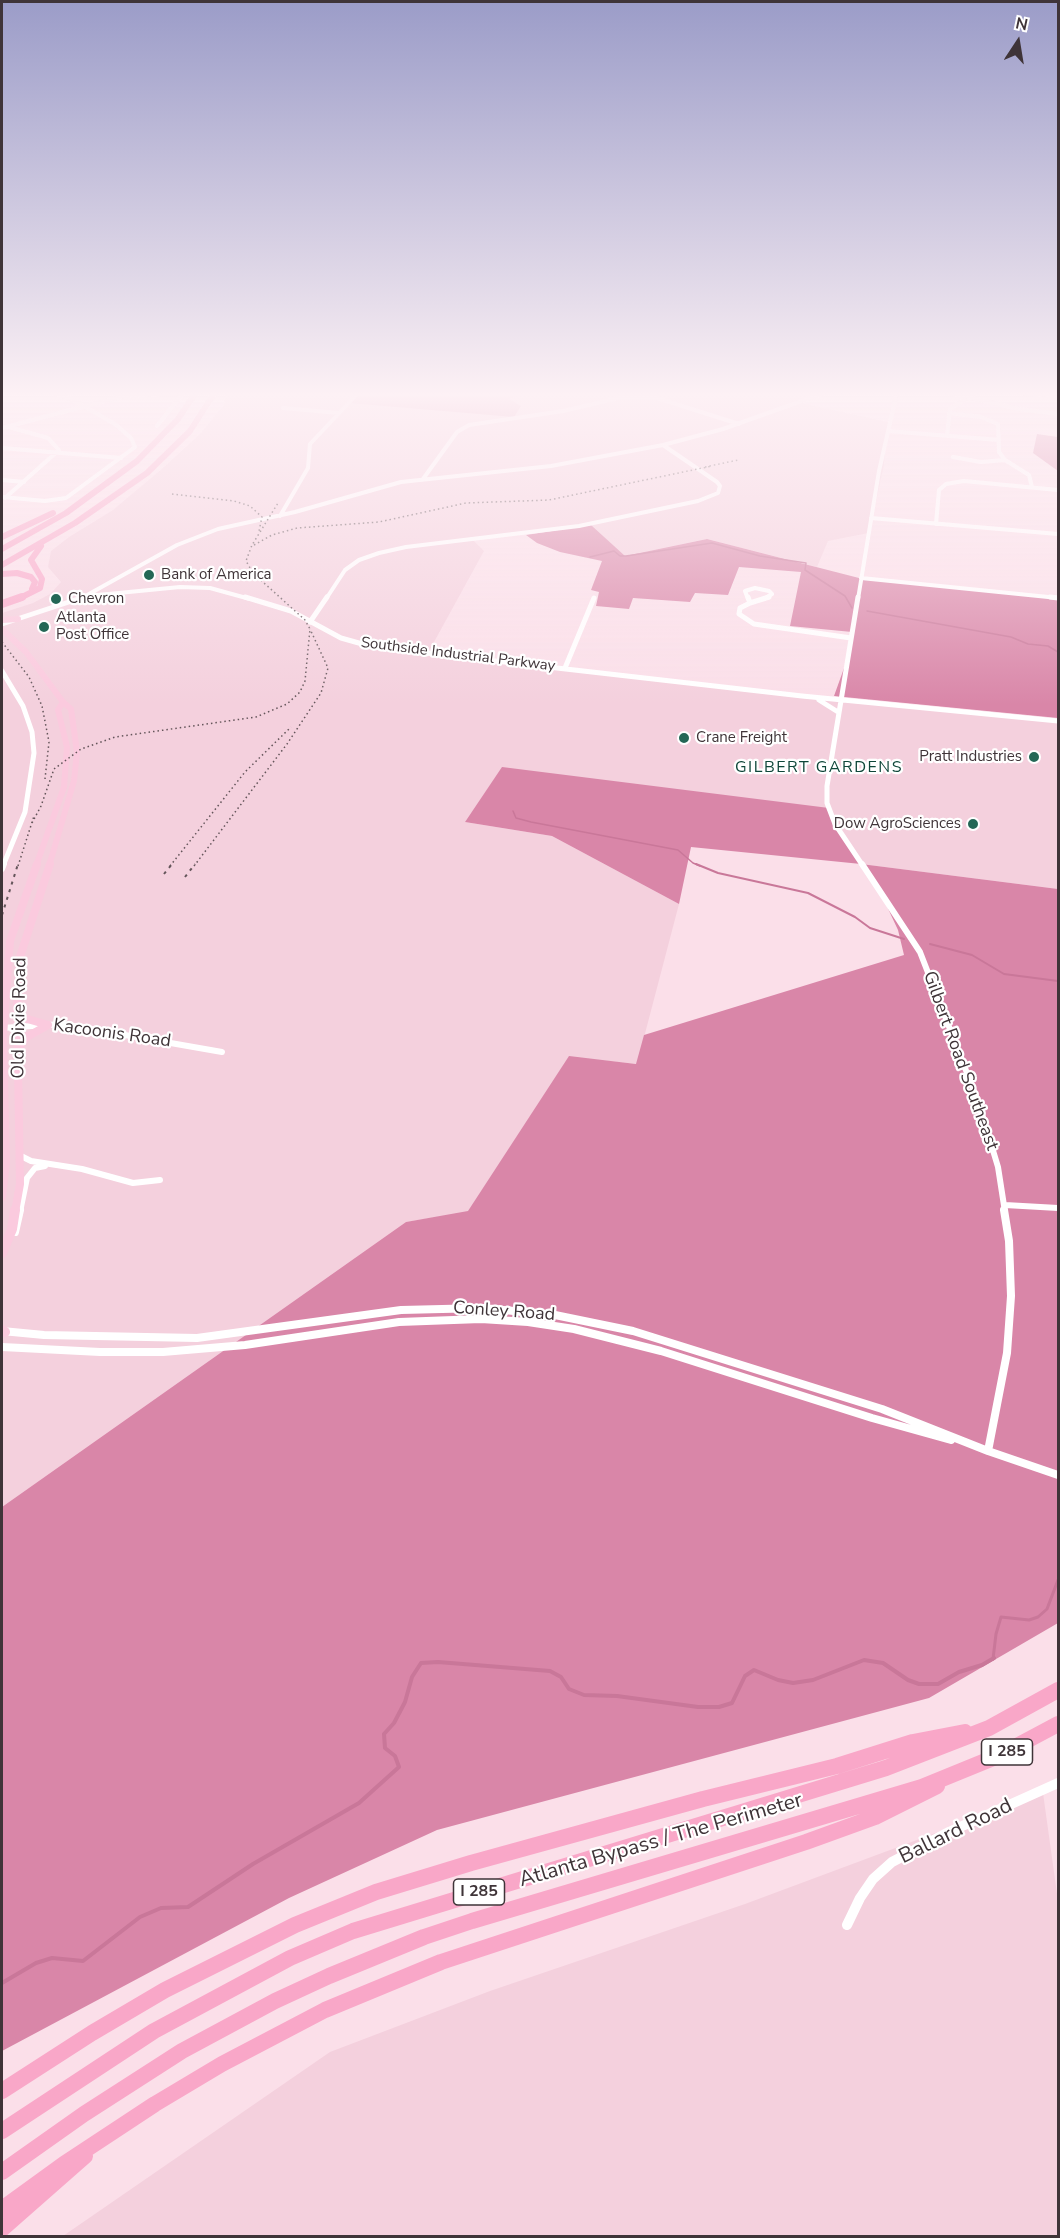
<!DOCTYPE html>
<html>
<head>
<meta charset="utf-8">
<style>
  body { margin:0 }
  #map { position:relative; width:1060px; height:2238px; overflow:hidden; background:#fbdfe9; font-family:"Nunito Sans",sans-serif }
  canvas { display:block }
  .frame { position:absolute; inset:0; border:3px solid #3f3438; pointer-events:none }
  .north { position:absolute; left:988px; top:12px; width:60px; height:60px; -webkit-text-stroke:4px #fff; paint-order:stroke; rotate:12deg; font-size:16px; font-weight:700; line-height:24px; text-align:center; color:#3f3438 }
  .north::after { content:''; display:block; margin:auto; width:21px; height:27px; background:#3f3438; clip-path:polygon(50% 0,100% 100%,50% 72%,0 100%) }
</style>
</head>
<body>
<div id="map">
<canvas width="1060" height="2238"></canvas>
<div class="frame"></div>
<div class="north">N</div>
</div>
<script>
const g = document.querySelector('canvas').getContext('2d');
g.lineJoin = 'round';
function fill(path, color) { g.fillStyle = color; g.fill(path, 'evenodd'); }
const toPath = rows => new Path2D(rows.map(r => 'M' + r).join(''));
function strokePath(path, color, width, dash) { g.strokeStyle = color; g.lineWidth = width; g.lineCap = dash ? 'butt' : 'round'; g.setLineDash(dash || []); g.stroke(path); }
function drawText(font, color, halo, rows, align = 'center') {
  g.font = font + ' "Nunito Sans",sans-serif'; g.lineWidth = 4.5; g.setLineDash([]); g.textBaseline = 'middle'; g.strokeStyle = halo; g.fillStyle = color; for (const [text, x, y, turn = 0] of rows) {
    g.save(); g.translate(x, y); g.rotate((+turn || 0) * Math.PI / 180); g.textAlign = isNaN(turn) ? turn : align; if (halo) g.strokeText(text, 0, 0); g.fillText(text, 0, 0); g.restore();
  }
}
fill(toPath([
  [228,392,364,392,350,402,509,399,531,392,832,392,797,402,888,422,884,465,869,533,828,541,817,567,707,539,624,556,590,524,473,540,484,551,428,653,720,687,1058,718,1058,889,861,864,502,768,465,822,552,836,679,904,637,1064,569,1057,468,1212,406,1222,2,1507,2,613,33,603,50,594,61,582,48,567,51,551,69,537,113,510,164,467,201,433,223,406],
  [1043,1793,1058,1901,1058,2236,63,2236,330,2052,490,1991,745,1904]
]), '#f4d0dd');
fill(toPath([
  [364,392,531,392,509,399,521,406,514,417,349,403],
  [1037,434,1058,437,1058,471,1033,453],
  [591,525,625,556,707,539,859,578,1058,598,1058,718,834,696,848,657,852,632,790,626,801,572,739,567,728,595,695,593,690,602,633,598,629,609,596,606,599,592,591,590,602,561,560,552,537,543,526,535],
  [502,767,829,808,861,864,1058,889,1058,1623,929,1698,437,1830,289,1898,2,2051,2,1507,406,1222,468,1211,569,1056,636,1064,644,1035,904,955,898,930,884,900,861,864,691,847,679,904,552,836,465,822]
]), '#d986a8');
strokePath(toPath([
  [590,557,614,551,620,556,626,556,712,543,760,556,806,563,805,570,845,596,852,608],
  [867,611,1011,637,1028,644,1048,646,1058,652],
  [513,811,516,818,531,822,678,850,693,863,700,866]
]), '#c97799', 1.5);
strokePath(toPath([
  [696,864,718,873,808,893,855,917,870,928,904,939],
  [930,944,972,955,1004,974,1058,981]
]), '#c97799', 2);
strokePath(toPath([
  [993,1659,996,1634,1001,1617,1029,1620,1038,1617,1047,1609,1058,1580]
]), '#c97799', 3);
strokePath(toPath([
  [2,1983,36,1963,52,1958,83,1961,140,1917,161,1908,188,1907,253,1864,359,1803,399,1767,395,1756,385,1748,384,1734,394,1723,405,1702,412,1677,421,1663,438,1662,550,1671,561,1677,569,1689,584,1695,617,1696,698,1707,719,1707,732,1703,745,1676,754,1670,778,1680,793,1683,813,1680,864,1660,883,1663,908,1680,919,1684,938,1684,959,1672,982,1665,994,1658]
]), '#c97799', 4);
strokePath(toPath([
  [946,392,1019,409,1058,414],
  [1009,392,1058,396],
  [283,408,339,413],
  [949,413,981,417,998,424,999,452,1005,460,1029,475,1032,487],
  [157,426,184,392],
  [2,428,124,396,183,393],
  [888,431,999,440],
  [947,436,950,409,976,392],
  [2,448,121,458],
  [953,457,981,462,1005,460],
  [423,479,457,432,469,425,563,411,623,397,657,398,739,424],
  [2,480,24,482],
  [2,497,45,501,66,498,135,447,131,438,115,424,71,399,51,392],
  [5,498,59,450,48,438,9,427],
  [280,516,308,468,310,444,359,392],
  [871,518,1058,534],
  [936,524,939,490,946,484,964,481,1058,490],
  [861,578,1058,598],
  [88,596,180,587,210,588,250,599],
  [80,599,177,545,218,529,295,512,401,482,551,466,663,445,723,429,827,392],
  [326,599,345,570,359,560,379,553,406,547,579,526,698,501,718,493,720,486,717,482,663,445],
  [748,599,745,591,755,588,769,591,772,594,764,599],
  [858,599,879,471,897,392]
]), '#fff', 4);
strokePath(toPath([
  [245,597,291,611,341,638,373,647,802,696,1058,721],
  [748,597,750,603,769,597],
  [858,597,827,786,827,803,835,824,863,866],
  [1050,597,1058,598],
  [750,603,740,608,739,614,754,624,851,638],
  [310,622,327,597],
  [2,624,84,597],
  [565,668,594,598],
  [2,671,23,706,32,732,34,753,25,812,3,866],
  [819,700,838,712]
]), '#fff', 5);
strokePath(toPath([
  [862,864,920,952,979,1104,998,1167,1005,1212],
  [2,869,4,864],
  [2,1028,62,1024,222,1052],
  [21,1156,31,1161,82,1169,133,1183,160,1180],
  [1005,1205,1058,1208],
  [20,1212,27,1178,35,1168,45,1166]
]), '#fff', 6);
strokePath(toPath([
  [15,1232,20,1210],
  [2,1331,44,1335,197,1338,401,1310,483,1308,555,1315,633,1331,882,1409,988,1451,1058,1475],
  [2,1347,100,1352,163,1352,245,1345,399,1322,481,1319,528,1322,574,1329,661,1351,872,1418,951,1440],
  [988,1451,1007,1353,1011,1296,1009,1241,1004,1210]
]), '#fff', 8);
strokePath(toPath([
  [847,1925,860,1898,873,1879,892,1862,949,1832,1058,1783]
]), '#fff', 10);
strokePath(toPath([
  [2,620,18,619],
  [2,629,26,652,63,702,71,709,77,752,74,781,49,866],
  [36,866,64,787,67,747,58,710,63,702]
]), '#fbcade', 6);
strokePath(toPath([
  [17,1012,24,1018,48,1025],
  [19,1048,25,1038,48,1025],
  [2,1197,6,1162,3,1036,10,941,37,864],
  [15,1212,20,1184,17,1005,19,960,50,864]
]), '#fbcade', 8);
strokePath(toPath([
  [2,1253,12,1229,15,1210],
  [2,1330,5,1332]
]), '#fbcade', 10);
strokePath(toPath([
  [2,537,53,513],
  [2,549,66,513,137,461,178,419,196,392],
  [2,565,75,523,147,473,190,431,215,392],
  [2,574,17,573,31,577,35,582,32,589],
  [18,599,40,588,42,579,31,560,41,546]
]), '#f9a7c8', 6);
strokePath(toPath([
  [2,604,22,597]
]), '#f9a7c8', 8);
strokePath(toPath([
  [2,2091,92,2033,165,1990,295,1925,376,1892,471,1863,703,1799,837,1766,913,1742,965,1732],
  [2,2131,154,2031,290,1958,353,1931,886,1768,989,1728,1058,1690],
  [2,2172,84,2114,182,2051,275,2001,329,1976,424,1937,472,1921,922,1787,998,1756,1058,1724],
  [2,2209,64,2164,155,2104,222,2064,325,2010,441,1962,806,1842,875,1817,937,1786],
  [2,2229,85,2156]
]), '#f9a7c8', 16);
strokePath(toPath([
  [705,467,738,460],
  [172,494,234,501,250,506,262,517,259,531],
  [254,545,272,535,297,528,379,522,466,503,549,500,712,466],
  [2,642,29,677,42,706,49,742,45,779],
  [32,823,41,806,54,769,81,749,115,737,256,717,287,704,300,692,305,681,310,629,305,620,253,573,246,561,252,545,278,503],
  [18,866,34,816],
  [170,866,245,772,291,727],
  [194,866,287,744,321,693,328,668,310,629]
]), '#64555a', 1.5, [1.5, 3]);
strokePath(toPath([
  [164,874,172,864],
  [185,877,195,864],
  [2,915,18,864]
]), '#64555a', 2, [3, 5]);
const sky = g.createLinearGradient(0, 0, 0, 705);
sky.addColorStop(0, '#9b9cc8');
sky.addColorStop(0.56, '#fdf1f5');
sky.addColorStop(1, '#fdf1f500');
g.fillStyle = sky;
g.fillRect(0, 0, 1060, 705);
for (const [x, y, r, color] of [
  [149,575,6,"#246756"],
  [56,599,6,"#246756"],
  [44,627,6,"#246756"],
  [684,738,6,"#246756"],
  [1034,757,6,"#246756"],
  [973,824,6,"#246756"]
]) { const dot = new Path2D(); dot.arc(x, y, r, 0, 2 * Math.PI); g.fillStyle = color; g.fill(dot); strokePath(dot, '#fff', 2); }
drawText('15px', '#3f3438', '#fff', [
  ["Bank of America",161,575],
  ["Chevron",68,599],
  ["Atlanta",56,618],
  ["Post Office",56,635],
  ["Crane Freight",696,738],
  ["Pratt Industries",1022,757,"right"],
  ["Dow AgroSciences",961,824,"right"]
], 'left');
drawText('15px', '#3f3438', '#fff', [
  ["Southside Industrial Parkway",458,655,7]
]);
g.letterSpacing = '1.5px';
drawText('16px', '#0f4639', '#fff', [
  ["GILBERT GARDENS",819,768]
]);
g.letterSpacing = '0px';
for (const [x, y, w] of [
  [1007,1752,51],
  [479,1892,51]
]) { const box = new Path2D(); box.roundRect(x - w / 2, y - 13, w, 26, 4.5); g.fillStyle = '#fff'; g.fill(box); strokePath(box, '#3f3438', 1.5); }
drawText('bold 16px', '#3f3438', null, [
  ["I 285",1007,1752],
  ["I 285",479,1892]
]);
drawText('18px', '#3f3438', '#fff', [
  ["Old Dixie Road",20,1018,-89],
  ["Kacoonis Road",112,1034,8],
  ["Gilbert Road Southeast",960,1061,70],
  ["Conley Road",504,1312,4]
]);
drawText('21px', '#3f3438', '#fff', [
  ["Ballard Road",956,1832,-26],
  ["Atlanta Bypass / The Perimeter",661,1841,-16]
]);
</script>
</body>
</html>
